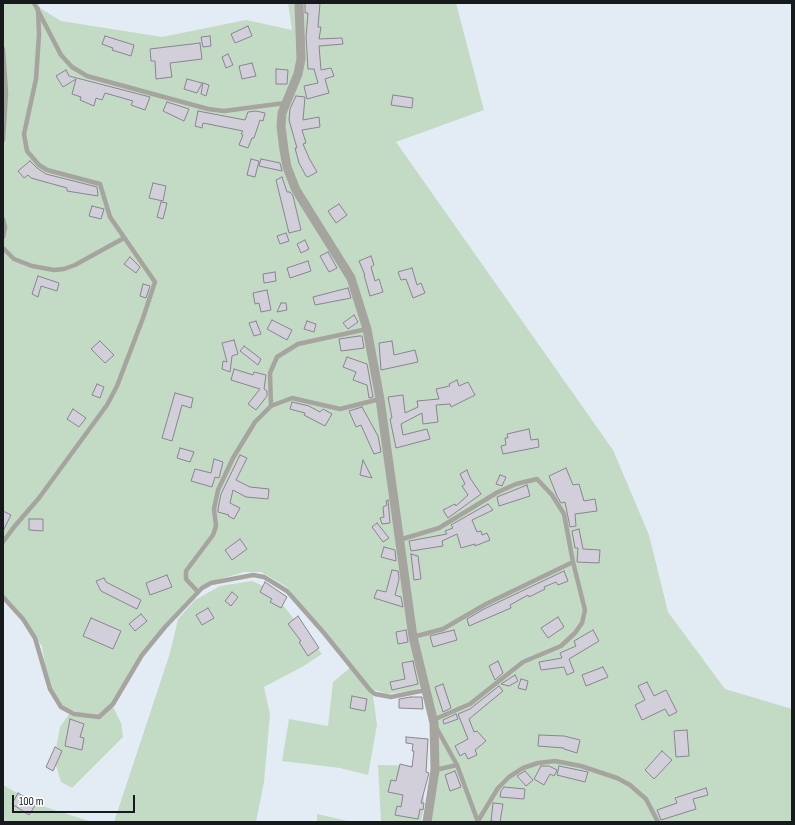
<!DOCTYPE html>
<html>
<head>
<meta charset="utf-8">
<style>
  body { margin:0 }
  #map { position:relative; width:795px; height:825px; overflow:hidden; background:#e3ecf5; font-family:"Sofia Sans Condensed",sans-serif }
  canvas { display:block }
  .frame { position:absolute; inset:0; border:4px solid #171a1d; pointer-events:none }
  .scale { position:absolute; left:12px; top:795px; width:123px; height:18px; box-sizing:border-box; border:2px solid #171a1d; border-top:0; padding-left:5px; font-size:12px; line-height:14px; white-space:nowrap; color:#171a1d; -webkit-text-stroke:3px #fff; paint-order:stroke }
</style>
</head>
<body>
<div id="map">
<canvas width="795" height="825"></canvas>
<div class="frame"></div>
<div class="scale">100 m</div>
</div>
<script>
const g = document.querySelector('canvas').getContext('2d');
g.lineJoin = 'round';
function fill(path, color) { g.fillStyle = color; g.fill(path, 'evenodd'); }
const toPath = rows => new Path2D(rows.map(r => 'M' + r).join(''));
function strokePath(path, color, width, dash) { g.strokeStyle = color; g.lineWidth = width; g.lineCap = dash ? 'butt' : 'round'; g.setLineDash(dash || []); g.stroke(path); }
fill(toPath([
  [3,3,38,3,40,8,61,21,162,37,246,20,292,30,288,3,456,3,484,110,396,142,613,450,649,535,668,612,725,689,792,709,792,822,428,822,436,751,426,686,413,691,387,694,372,689,377,725,368,775,340,768,282,761,289,719,328,726,333,682,351,667,287,587,261,572,244,572,207,583,185,603,137,663,112,705,121,723,123,737,72,788,61,782,54,759,60,727,70,713,80,714,62,706,48,684,42,646,3,598],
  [252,581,270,589,322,654,302,667,264,687,270,714,264,782,256,822,114,822,170,653,178,619,195,600,220,586],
  [378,765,423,766,424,807,421,822,381,822],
  [3,785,36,804,92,822,3,822],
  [317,814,352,822,317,822]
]), '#c3dac5');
const building = toPath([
  [305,3,320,3,318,27,321,27,319,39,342,38,343,44,319,46,321,70,331,68,334,76,325,79,329,93,307,99,304,86,318,83,314,69,308,69,306,37,308,13,305,13,305,3],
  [248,26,252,36,235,43,231,34,248,26],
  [105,36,134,45,131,56,112,50,113,48,102,44,105,36],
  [210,36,211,46,203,47,201,37,210,36],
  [200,43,202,59,170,63,172,77,156,79,155,61,151,61,150,49,200,43],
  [228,54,233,65,226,68,222,57,228,54],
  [252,63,256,76,242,79,239,66,252,63],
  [276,69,288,70,287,84,276,84,276,69],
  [66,70,69,76,150,97,145,110,131,105,133,101,105,93,102,100,96,98,94,106,80,100,81,97,72,94,76,79,63,87,56,76,66,70],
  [187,79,202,83,197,93,184,89,187,79],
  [203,83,209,85,206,96,201,94,203,83],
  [393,95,413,98,412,108,391,105,393,95],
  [296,96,305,97,303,120,319,117,320,127,302,130,306,143,303,144,309,158,317,172,308,177,306,176,299,163,295,148,297,148,289,120,290,109,296,96],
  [167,102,189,109,184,121,163,111,167,102],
  [198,111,245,120,248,112,256,111,265,113,263,121,260,120,254,138,252,138,248,148,239,145,243,135,241,134,243,131,203,123,202,128,195,126,198,111],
  [251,159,259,161,255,177,247,175,251,159],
  [261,159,280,163,282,171,259,166,261,159],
  [30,161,37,168,46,174,97,187,98,196,67,191,67,188,31,178,28,175,24,178,18,171,30,161],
  [282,177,287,192,290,192,293,196,301,230,289,233,276,180,282,177],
  [153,183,166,186,163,201,149,198,153,183],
  [161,202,167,203,163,219,157,217,161,202],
  [339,204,347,215,336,223,328,211,339,204],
  [92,206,104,209,101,219,89,216,92,206],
  [286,233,289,241,280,244,277,236,286,233],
  [305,240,309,249,301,253,297,244,305,240],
  [328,252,337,268,329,272,320,256,328,252],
  [371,256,374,265,371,267,375,281,379,279,383,292,370,296,364,275,365,275,359,261,371,256],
  [130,257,140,267,136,273,124,264,130,257],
  [308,261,311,271,290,278,287,268,308,261],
  [412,268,417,285,421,283,425,293,413,298,406,279,401,280,398,272,412,268],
  [275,272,276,281,264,283,263,274,275,272],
  [38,276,59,283,57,291,41,286,38,297,32,294,38,276],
  [143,284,150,286,146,298,140,296,143,284],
  [348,288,351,298,315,305,313,297,348,288],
  [267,290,271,310,261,312,259,303,255,304,253,293,267,290],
  [281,303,286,303,287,310,277,312,281,303],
  [354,315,358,322,348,329,343,323,354,315],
  [272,320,292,330,287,340,267,329,272,320],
  [256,321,261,334,254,336,249,323,256,321],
  [307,321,316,324,314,332,304,329,307,321],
  [359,336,362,336,364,348,341,351,339,339,359,336],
  [234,340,238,354,232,356,230,372,222,369,223,361,227,362,222,343,234,340],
  [100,341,114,355,105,363,91,349,100,341],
  [392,341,394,355,415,350,418,362,381,370,379,343,392,341],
  [244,346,261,359,258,365,240,351,244,346],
  [347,357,367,364,373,397,369,398,367,385,353,380,356,372,343,367,347,357],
  [234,369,253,375,254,372,266,375,264,389,267,391,267,396,256,410,248,404,260,389,231,380,234,369],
  [457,380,459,386,468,382,475,395,451,407,450,404,436,405,438,422,423,424,422,413,401,424,403,435,427,429,430,439,396,448,390,419,392,418,388,397,403,395,405,413,418,407,417,401,439,399,436,389,450,386,449,384,457,380],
  [97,384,104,387,100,398,92,395,97,384],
  [175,393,193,398,191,408,182,405,172,441,162,438,175,393],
  [292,402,309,406,320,412,323,409,332,414,325,426,304,415,305,413,290,409,292,402],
  [362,407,378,436,381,452,374,454,361,425,356,427,349,411,362,407],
  [73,409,86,418,79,427,67,419,73,409],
  [529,429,531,440,538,439,539,447,503,454,501,446,506,445,505,438,508,438,507,434,529,429],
  [180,448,194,452,190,462,177,458,180,448],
  [240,455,247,458,236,480,250,487,269,489,268,499,246,497,233,490,230,503,240,508,234,519,228,516,229,515,218,512,218,509,221,494,240,455],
  [214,459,223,462,219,478,215,477,212,487,191,481,195,469,211,473,214,459],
  [363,460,372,478,360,475,363,460],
  [566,468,573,485,579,484,584,501,595,499,597,511,575,514,576,526,570,527,565,502,561,503,557,496,549,476,566,468],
  [467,470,470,478,481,494,448,518,443,510,455,504,456,506,468,495,462,486,465,484,460,474,467,470],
  [500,475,506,477,502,486,496,484,500,475],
  [527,485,530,496,499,506,497,497,527,485],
  [388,500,390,523,382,524,380,518,384,517,383,507,387,505,386,501,388,500],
  [488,504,493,510,472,520,477,532,481,531,482,535,487,533,490,540,475,546,475,544,461,548,457,534,442,541,443,546,411,551,409,541,447,534,445,531,453,528,451,525,488,504],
  [3,511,11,515,3,531,3,511],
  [29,519,43,519,43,531,29,530,29,519],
  [377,523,389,538,383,542,372,527,377,523],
  [579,529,583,549,600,550,599,563,577,562,578,548,575,548,572,531,579,529],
  [240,539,247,549,232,560,225,550,240,539],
  [384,547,395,550,396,561,381,557,384,547],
  [411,554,418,556,421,579,414,580,411,554],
  [392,570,398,571,399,579,395,595,401,597,403,607,374,598,377,590,386,592,392,570],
  [564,571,568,581,558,585,556,582,544,587,545,589,529,597,528,595,510,605,511,608,469,626,467,619,484,609,564,571],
  [167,575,172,587,150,595,146,583,167,575],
  [104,578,106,582,141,600,137,609,101,591,96,581,104,578],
  [265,582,287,597,281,608,270,602,272,599,260,592,265,582],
  [232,592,238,597,231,606,225,601,232,592],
  [208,608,214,618,202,625,196,615,208,608],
  [141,614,147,621,135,631,129,624,141,614],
  [298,616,319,648,308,656,299,642,301,641,288,624,298,616],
  [558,617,564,627,548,638,541,628,558,617],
  [91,618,121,631,113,649,83,636,91,618],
  [406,630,408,642,398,644,396,632,406,630],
  [454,630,457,640,433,647,430,636,454,630],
  [593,630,599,641,569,659,574,672,567,675,564,667,541,670,539,662,562,658,560,653,576,646,574,641,593,630],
  [413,661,418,684,392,690,390,682,405,679,402,663,413,661],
  [498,661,503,673,495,680,489,666,498,661],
  [603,667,608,677,586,686,582,675,603,667],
  [515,675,518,681,509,686,501,684,515,675],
  [521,679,528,681,526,690,518,688,521,679],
  [647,682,654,696,666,690,677,712,669,716,665,709,642,720,635,705,645,700,638,686,647,682],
  [443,684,451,708,443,712,435,687,443,684],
  [499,686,503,691,469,719,474,732,477,731,486,741,475,750,477,755,468,759,465,753,460,756,455,746,468,739,458,714,470,709,499,686],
  [352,696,367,699,365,711,350,708,352,696],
  [411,697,422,697,423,709,399,708,399,699,411,697],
  [456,714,458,719,444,724,443,720,456,714],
  [70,719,84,724,80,737,84,738,82,750,65,746,70,719],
  [687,730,689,756,676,757,674,731,687,730],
  [539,735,564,736,580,740,577,753,564,749,564,748,538,746,539,735],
  [406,737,428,739,426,772,429,773,421,803,424,803,423,810,420,809,418,819,395,815,397,806,401,807,403,795,388,792,391,780,396,781,400,764,412,767,414,751,412,751,413,744,406,743,406,737],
  [55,747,62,751,53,771,46,767,55,747],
  [662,751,672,760,654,779,645,770,662,751],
  [541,766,549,766,557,770,554,776,550,774,544,785,534,779,541,766],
  [559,766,588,772,585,782,557,775,559,766],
  [455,771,461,787,450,791,445,775,455,771],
  [525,771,533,780,526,786,517,776,525,771],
  [504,787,525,789,524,799,500,797,501,791,504,787],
  [706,788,708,795,693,799,696,809,661,820,657,810,677,803,675,798,706,788],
  [18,793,36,804,29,815,12,804,18,793],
  [493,803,503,804,500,822,491,821,493,803]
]);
fill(building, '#d2cfdb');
strokePath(building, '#888690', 1);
strokePath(toPath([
  [34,3,61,55,72,67,87,76,208,109,224,111,285,103],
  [3,49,6,93,3,140],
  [3,219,5,227,3,237],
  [3,248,14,259,32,266,54,270,64,269,75,265,124,238],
  [271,406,270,373,277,357,298,344,367,329],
  [399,540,439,528,498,492,516,484,537,479,552,495,564,514,573,562,486,604,443,629,413,637],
  [3,542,14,527,39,498,107,405,117,386,143,318,155,282,110,217,100,184,47,170,39,165,27,151,24,134,36,79,39,35,38,9],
  [198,592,186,579,186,571,213,535,216,526,214,509,218,490,233,458,255,422,271,406,292,398,340,409,380,399],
  [3,597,23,619,35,638,50,689,61,707,74,714,99,717,113,704,142,655,165,627,202,588,211,583,253,575,264,577,287,591,324,633,370,690,375,694,391,697,426,690],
  [433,720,470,704,523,662,561,646,575,633,582,623,585,610,573,562],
  [436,727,457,765,478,822],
  [435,770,457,765],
  [478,821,498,788,509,777,523,768,538,763,555,761,581,766,617,778,630,785,646,799,658,822]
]), '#a6a49f', 4.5);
strokePath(toPath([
  [299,3,301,59,298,74,282,113,281,126,284,150,287,167,296,190,351,278,367,329,380,399,413,637,434,723,435,770,427,822]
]), '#a6a49f', 9);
</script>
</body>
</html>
